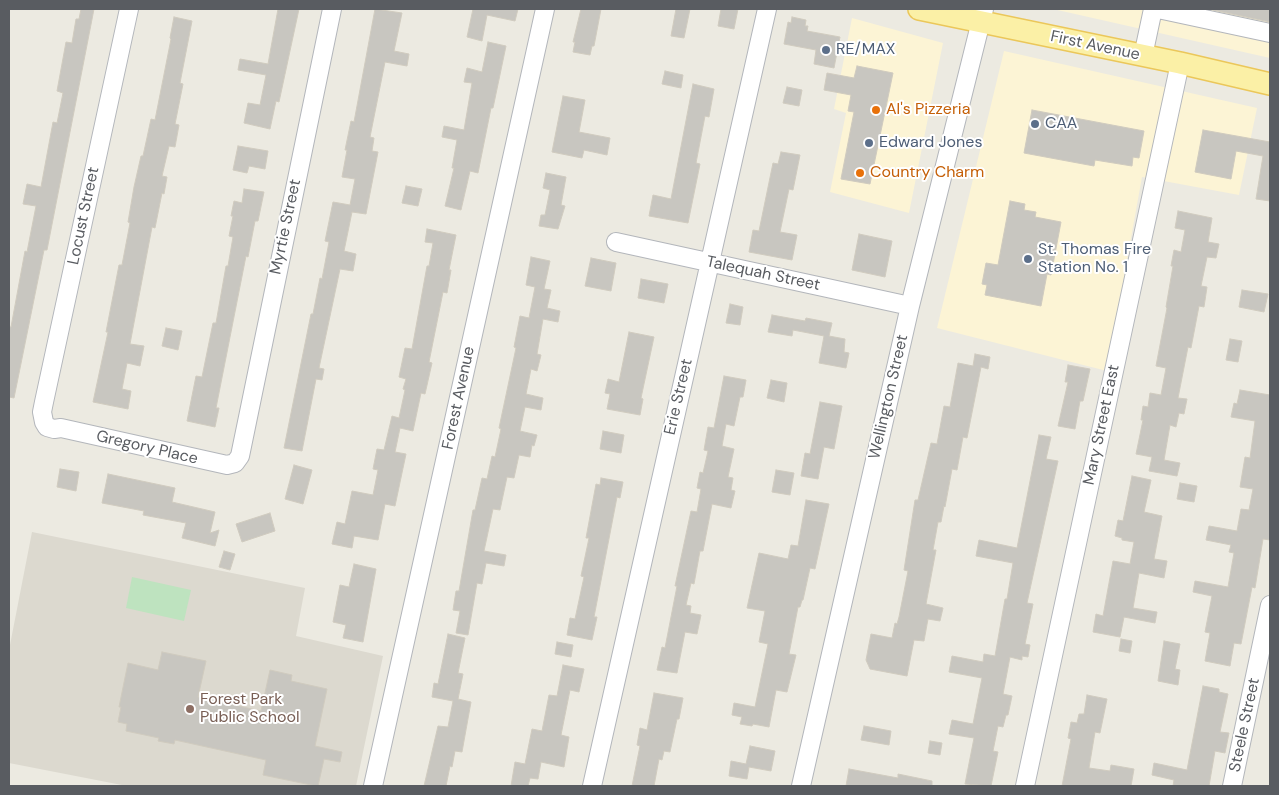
<!DOCTYPE html>
<html>
<head>
<meta charset="utf-8">
<style>
  body { margin:0 }
  #map { position:relative; width:1279px; height:795px; overflow:hidden; background:#eceae1; font-family:"DM Sans",sans-serif }
  canvas { display:block }
  .frame { position:absolute; inset:0; border:10px solid #595c61; pointer-events:none }
</style>
</head>
<body>
<div id="map">
<canvas width="1279" height="795"></canvas>
<div class="frame"></div>
</div>
<script>
const g = document.querySelector('canvas').getContext('2d');
g.lineJoin = 'round';
function fill(path, color) { g.fillStyle = color; g.fill(path, 'evenodd'); }
const toPath = rows => new Path2D(rows.map(r => 'M' + r).join(''));
function strokePath(path, color, width, dash) { g.strokeStyle = color; g.lineWidth = width; g.lineCap = dash ? 'butt' : 'round'; g.setLineDash(dash || []); g.stroke(path); }
function drawText(font, color, halo, rows, align = 'center') {
  g.font = font + ' "DM Sans",sans-serif'; g.lineWidth = 4; g.setLineDash([]); g.textBaseline = 'middle'; g.strokeStyle = halo; g.fillStyle = color; for (const [text, x, y, turn = 0] of rows) {
    g.save(); g.translate(x, y); g.rotate((+turn || 0) * Math.PI / 180); g.textAlign = isNaN(turn) ? turn : align; if (halo) g.strokeText(text, 0, 0); g.fillText(text, 0, 0); g.restore();
  }
}
fill(toPath([
  [1053,9,1270,9,1270,58],
  [852,18,943,43,909,213,830,192,846,113,834,109],
  [1004,51,1257,108,1239,195,1142,177,1107,371,937,328]
]), '#fcf4d5');
fill(toPath([
  [32,532,305,588,296,636,383,656,356,786,127,786,9,763,9,650]
]), '#dcd9cf');
fill(toPath([
  [132,577,191,590,184,621,126,608]
]), '#bee3bf');
const building = toPath([
  [81,9,94,9,47,250,44,250,14,398,9,397,9,327,11,327,25,251,27,252,36,206,23,204,27,184,41,187,53,122,57,123,63,93,57,91,66,42,72,43,76,19,79,19,81,9],
  [278,9,299,9,279,102,276,101,270,129,244,123,248,103,260,105,266,75,238,70,240,59,268,64,278,9],
  [375,9,402,13,394,51,409,54,407,66,385,62,370,137,374,138,372,151,378,152,366,214,352,212,344,251,356,254,353,271,340,269,319,368,324,369,322,380,316,379,302,451,284,448,311,314,313,314,320,278,322,279,329,242,325,241,333,202,350,205,355,179,342,177,347,150,345,150,351,121,354,122,375,9],
  [473,9,518,9,515,21,487,15,482,41,467,37,473,9],
  [581,9,601,9,594,46,592,46,590,55,573,52,575,42,573,42,581,9],
  [676,9,690,9,684,38,671,36,676,9],
  [721,9,738,9,734,29,718,26,721,9],
  [1213,9,1270,9,1270,22,1213,10,1213,9],
  [174,17,192,21,180,83,183,84,175,124,179,125,175,147,169,146,162,176,167,177,164,194,162,193,155,228,152,227,130,344,144,346,140,366,127,363,122,389,131,391,128,409,93,402,108,332,106,332,119,265,122,265,130,223,128,222,134,187,141,156,143,156,151,119,155,120,171,39,170,38,174,17],
  [792,17,806,20,805,26,808,26,807,31,840,37,834,68,814,64,816,50,784,44,788,22,791,23,792,17],
  [488,42,506,46,493,108,491,108,478,173,470,171,461,210,445,206,454,168,452,168,457,140,442,137,444,126,464,130,472,83,464,82,467,68,482,72,488,42],
  [857,66,893,73,870,184,841,179,854,112,848,111,851,95,824,90,827,73,854,78,857,66],
  [665,71,683,75,681,88,662,84,665,71],
  [693,84,714,89,709,117,705,116,696,163,700,164,688,223,649,216,653,195,671,199,693,84],
  [787,87,802,90,799,106,783,103,787,87],
  [563,96,585,100,579,132,610,138,607,155,584,150,582,158,552,152,563,96],
  [1032,110,1144,131,1139,158,1133,157,1132,166,1095,160,1094,166,1024,153,1032,110],
  [1203,130,1270,142,1270,201,1256,199,1263,156,1236,151,1231,179,1195,172,1203,130],
  [238,146,268,151,265,169,249,166,247,173,233,170,238,146],
  [781,152,800,155,793,190,789,189,780,232,797,235,792,260,749,252,753,230,759,231,773,163,778,164,781,152],
  [546,173,566,177,561,205,565,206,558,229,539,226,541,215,545,215,550,190,543,188,546,173],
  [406,186,422,189,418,206,402,203,406,186],
  [244,189,264,192,258,221,255,221,248,257,246,256,216,408,219,408,215,427,187,421,196,376,202,377,213,323,216,323,226,266,228,266,233,237,229,236,233,216,231,216,234,201,242,203,244,189],
  [1010,201,1025,204,1024,210,1036,212,1035,217,1061,222,1051,275,1047,274,1041,306,985,295,987,285,982,284,986,263,998,265,1010,201],
  [1178,211,1212,218,1208,242,1219,244,1216,258,1207,257,1201,286,1207,287,1204,307,1199,306,1191,348,1188,347,1178,398,1187,399,1184,414,1179,413,1176,427,1170,425,1164,460,1180,463,1177,476,1149,471,1152,457,1136,454,1143,420,1141,420,1143,406,1148,407,1150,393,1161,395,1166,368,1156,366,1167,308,1166,307,1173,266,1171,266,1174,250,1181,252,1185,230,1175,228,1178,211],
  [427,229,456,235,449,270,451,270,447,293,443,292,429,362,432,363,425,394,421,393,413,431,400,428,395,452,406,454,395,506,385,504,378,540,354,536,352,548,332,544,337,522,345,524,352,491,373,495,378,470,373,469,377,449,384,450,392,416,399,418,405,390,403,389,406,379,399,377,405,348,412,349,427,266,429,266,433,243,425,242,427,229],
  [859,234,892,241,885,277,852,270,859,234],
  [531,257,550,261,544,289,551,290,547,308,560,311,558,322,543,319,537,354,541,355,537,371,531,369,526,394,543,398,541,410,525,407,520,431,537,435,534,446,532,445,530,457,519,455,514,478,507,477,500,510,493,509,484,551,506,555,504,566,486,563,482,584,477,583,468,635,456,633,460,611,453,610,456,591,459,591,473,510,475,510,482,478,487,479,492,456,495,457,501,429,499,428,516,348,514,347,520,316,529,318,535,287,526,285,531,257],
  [591,258,616,263,611,291,585,286,591,258],
  [641,279,668,284,664,303,638,298,641,279],
  [1242,290,1268,294,1264,312,1239,307,1242,290],
  [730,304,743,307,740,325,726,323,730,304],
  [772,315,805,321,806,318,832,323,829,336,845,339,844,352,849,353,846,368,819,363,824,336,793,330,792,336,768,332,772,315],
  [166,328,182,331,178,350,162,346,166,328],
  [629,332,654,337,641,398,643,399,640,415,607,409,610,394,605,393,608,379,619,382,629,332],
  [1230,339,1242,341,1238,362,1226,360,1230,339],
  [975,354,990,357,988,369,981,367,967,438,963,437,957,470,952,469,945,507,944,506,941,522,938,522,933,550,936,550,926,604,943,608,940,621,928,619,924,641,914,640,907,676,870,669,866,660,871,634,892,638,895,623,897,624,899,617,908,571,904,570,915,500,918,500,931,443,937,444,944,406,950,407,958,363,973,366,975,354],
  [1068,365,1090,369,1083,401,1080,401,1075,429,1058,426,1068,382,1065,382,1068,365],
  [724,376,746,380,743,397,740,397,734,426,726,424,722,446,734,449,728,477,733,478,731,490,735,491,731,508,712,504,703,551,700,551,694,584,691,583,686,605,691,606,690,613,701,615,697,634,685,632,677,673,657,670,662,647,665,648,677,586,675,586,691,511,697,512,701,489,697,488,700,472,703,473,708,451,704,450,708,427,714,428,724,376],
  [771,380,787,383,784,402,767,398,771,380],
  [1240,390,1270,395,1270,540,1263,539,1255,588,1252,587,1241,644,1234,643,1230,666,1205,661,1210,633,1205,632,1212,596,1193,592,1195,581,1228,587,1234,553,1229,552,1231,545,1206,540,1209,526,1237,531,1241,509,1249,510,1253,489,1240,487,1245,457,1250,458,1255,421,1231,417,1234,403,1237,404,1240,390],
  [820,402,842,406,834,449,824,447,818,479,801,476,805,453,810,454,820,402],
  [603,431,624,435,621,453,600,449,603,431],
  [1039,435,1051,437,1046,459,1058,461,1027,603,1033,604,1025,644,1030,645,1028,657,1022,656,1022,660,1010,657,1003,694,1012,696,1008,715,1006,715,1003,727,998,726,993,751,998,752,991,786,965,784,974,738,949,734,952,720,973,724,982,678,949,672,952,656,983,662,984,654,995,656,1005,599,1007,599,1013,563,976,556,979,540,1017,548,1039,435],
  [294,465,312,470,303,504,285,499,294,465],
  [60,469,79,472,76,491,57,487,60,469],
  [776,470,794,473,790,495,772,492,776,470],
  [108,474,175,488,172,502,215,512,210,533,219,530,215,546,182,538,186,523,143,515,144,511,102,503,108,474],
  [1132,476,1151,480,1144,512,1162,516,1154,559,1167,561,1164,578,1139,573,1133,608,1157,612,1155,623,1124,617,1120,637,1093,632,1096,614,1103,616,1113,561,1130,564,1134,542,1122,540,1122,538,1115,536,1118,520,1123,521,1132,476],
  [601,478,623,482,620,498,617,497,594,617,597,617,592,640,567,635,570,618,575,619,584,577,581,576,589,538,586,538,596,484,600,485,601,478],
  [1180,483,1197,486,1194,502,1177,499,1180,483],
  [806,500,829,504,815,569,810,568,803,600,802,600,800,607,798,607,789,654,796,655,787,692,776,690,769,727,753,724,752,726,740,724,742,717,732,715,734,703,755,707,768,644,759,642,765,611,747,608,759,553,788,559,791,545,798,546,806,500],
  [270,513,275,531,242,542,236,524,270,513],
  [224,551,235,554,230,570,219,567,224,551],
  [354,564,376,569,363,642,343,638,346,625,333,622,340,585,349,587,354,564],
  [448,634,465,638,458,673,463,674,458,699,471,702,462,752,455,751,452,767,450,766,446,786,424,786,438,726,448,727,453,701,432,697,434,683,438,684,448,634],
  [1121,639,1132,641,1130,653,1119,651,1121,639],
  [1164,641,1180,644,1175,669,1180,670,1178,685,1158,681,1164,641],
  [557,642,573,645,571,657,555,654,557,642],
  [162,652,206,661,198,697,261,711,270,670,292,675,291,681,327,689,315,746,342,752,340,762,324,759,318,786,316,786,263,775,266,760,175,740,174,744,158,741,159,738,126,731,127,724,118,722,121,707,119,707,128,663,158,670,162,652],
  [563,665,584,669,579,692,570,690,561,735,569,737,564,767,541,762,538,779,530,778,528,786,511,786,515,762,525,764,532,729,542,731,549,695,557,696,563,665],
  [1203,686,1219,689,1219,692,1228,694,1220,732,1229,733,1225,753,1215,751,1209,786,1173,786,1174,780,1152,775,1154,763,1187,770,1203,686],
  [654,693,683,698,679,719,677,719,670,752,664,751,662,760,659,759,654,786,632,786,640,746,637,745,640,728,647,730,654,693],
  [1087,695,1107,699,1100,733,1095,732,1089,768,1110,771,1111,765,1134,769,1131,786,1062,786,1071,739,1068,738,1071,722,1077,723,1079,714,1084,714,1087,695],
  [864,726,891,731,889,745,861,740,864,726],
  [930,741,942,743,940,755,928,753,930,741],
  [750,746,775,751,771,771,749,767,747,779,729,776,731,761,746,764,750,746],
  [849,769,898,778,898,774,932,781,932,786,846,786,849,769]
]);
fill(building, '#c8c6c0');
strokePath(building, '#d0cbbf', 1);
const minor = toPath([
  [129,9,44,402,42,412,44,422,47,427,54,429,61,428,227,465,235,463,240,456,332,9],
  [1158,9,1270,33],
  [1143,56,1153,9],
  [616,242,910,306],
  [373,786,545,9],
  [592,786,767,9],
  [801,786,910,306,984,9],
  [1025,786,1180,63],
  [1232,786,1270,605]
]);
const major = toPath([
  [919,9,1180,63,1270,84]
]);
strokePath(minor, '#b3b6bb', 20);
strokePath(major, '#ebc75a', 24);
strokePath(minor, '#fff', 18);
strokePath(major, '#fbf0a6', 21);
for (const [x, y, r, color] of [
  [826,50,5,"#5c6f8a"],
  [876,110,5,"#e8710a"],
  [1035,124,5,"#5c6f8a"],
  [869,143,5,"#5c6f8a"],
  [860,173,5,"#e8710a"],
  [1028,259,5,"#5c6f8a"],
  [190,709,5,"#8d6e63"]
]) { const dot = new Path2D(); dot.arc(x, y, r, 0, 2 * Math.PI); g.fillStyle = color; g.fill(dot); strokePath(dot, '#fff', 2); }
drawText('16px', '#595c61', '#fff', [
  ["First Avenue",1095,46,12],
  ["Locust Street",84,216,-78],
  ["Myrtie Street",286,227,-78],
  ["Talequah Street",763,274,12],
  ["Erie Street",679,397,-77],
  ["Wellington Street",889,397,-77],
  ["Forest Avenue",459,398,-78],
  ["Mary Street East",1102,425,-78],
  ["Gregory Place",147,448,13],
  ["Steele Street",1245,725,-78]
]);
drawText('16px', '#4e5e75', '#fff', [
  ["RE/MAX",836,50],
  ["CAA",1045,124],
  ["Edward Jones",879,143],
  ["St. Thomas Fire",1038,250],
  ["Station No. 1",1038,268]
], 'left');
drawText('16px', '#c56008', '#fff', [
  ["Al's Pizzeria",886,110],
  ["Country Charm",870,173]
], 'left');
drawText('16px', '#785e54', '#fff', [
  ["Forest Park",200,700],
  ["Public School",200,718]
], 'left');
</script>
</body>
</html>
